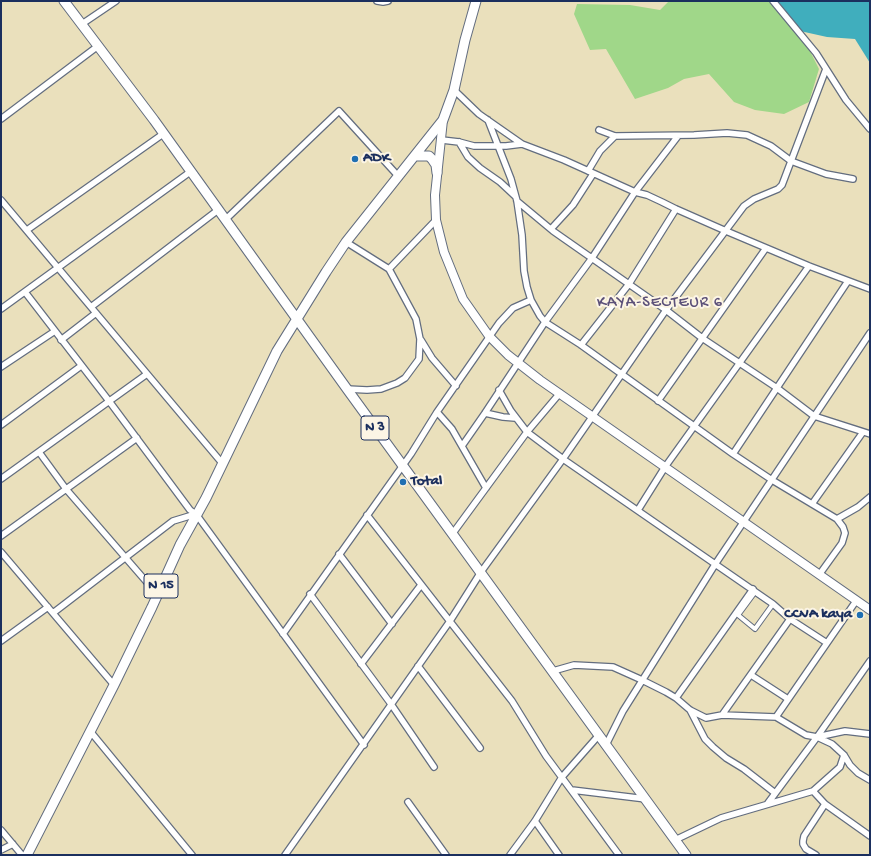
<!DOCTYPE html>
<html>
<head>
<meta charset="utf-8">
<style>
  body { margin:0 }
  #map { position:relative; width:871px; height:856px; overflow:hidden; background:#eae0bc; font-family:"Gochi Hand",sans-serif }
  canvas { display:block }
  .frame { position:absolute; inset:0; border:2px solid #1b2f5e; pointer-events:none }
</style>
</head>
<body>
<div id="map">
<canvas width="871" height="856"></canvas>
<div class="frame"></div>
</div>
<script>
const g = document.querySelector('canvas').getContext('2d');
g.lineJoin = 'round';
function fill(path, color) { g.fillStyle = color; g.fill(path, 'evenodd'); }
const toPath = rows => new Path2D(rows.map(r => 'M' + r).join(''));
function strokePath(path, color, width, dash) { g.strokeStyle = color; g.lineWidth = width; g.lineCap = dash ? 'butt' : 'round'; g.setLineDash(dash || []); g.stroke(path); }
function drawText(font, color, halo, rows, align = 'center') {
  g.font = font + ' "Gochi Hand",sans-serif'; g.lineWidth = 4; g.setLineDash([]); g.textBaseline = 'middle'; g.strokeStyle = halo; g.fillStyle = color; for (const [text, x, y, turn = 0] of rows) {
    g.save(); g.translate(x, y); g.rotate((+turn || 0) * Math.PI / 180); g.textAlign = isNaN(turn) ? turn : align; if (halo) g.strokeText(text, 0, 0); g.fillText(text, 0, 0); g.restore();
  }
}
fill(toPath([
  [669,1,777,1,800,31,819,69,809,102,784,114,755,110,734,102,709,74,684,79,668,88,635,99,606,49,590,50,574,14,577,4,630,5,660,10]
]), '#a0d789');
fill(toPath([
  [777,1,870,1,870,63,855,39,827,37,800,31]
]), '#40aebd');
const pedestrian = toPath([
  [755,592,773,604,755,629,738,615,755,592]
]);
const minor = toPath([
  [377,1,383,2,388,1],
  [773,1,816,53,846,100,870,129],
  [82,24,116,1],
  [454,90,479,114,522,144,564,160,635,192,647,195,662,202,676,209,726,231,809,266,870,289],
  [1,119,98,46],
  [488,120,511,179,517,201,522,235,524,271,527,287,531,300,540,316,545,322,581,345,733,454,772,480,837,519,843,527,845,533,842,543,819,575],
  [599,130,615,136,694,135,727,133,747,135,771,146,791,161,826,174,853,179],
  [442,140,459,142,474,146,506,146,522,144],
  [459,142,468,157,480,168,500,182,515,196],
  [588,171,600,151,615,136],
  [1,200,222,463],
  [517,201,553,231,666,310,702,338,777,388,814,416,870,434],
  [225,220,339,111,399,177],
  [551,229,573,205,593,174],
  [27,230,163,134],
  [346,242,389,269,416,319,420,339,419,359,405,378,397,383,381,389,367,390,347,389],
  [389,269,436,220],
  [25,292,109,401,190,510,196,514,364,745],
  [91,307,218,210],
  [1,309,190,172],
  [61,340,96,313],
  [421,340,432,358,456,386],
  [581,345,629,284,676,209],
  [1,367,55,331],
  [499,390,511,411,527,432,563,459,773,604,790,619,827,643],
  [658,401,766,248],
  [437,412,452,429,486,488],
  [485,413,503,417,515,418],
  [1,425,81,366],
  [462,446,485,413,545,322,592,258,635,192,678,136],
  [39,452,66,489,157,594],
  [733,454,848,281],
  [1,479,147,374],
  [812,504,863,432],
  [638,510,665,467,809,266],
  [367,515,512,701,546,756,619,855],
  [837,519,858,507,870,497],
  [453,533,527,432,560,393],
  [1,536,137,438],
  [1,552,114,685],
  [339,554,392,624],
  [310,594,391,704,434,767],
  [53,613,173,521,196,514],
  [283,634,411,454,437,412,499,323,513,308,531,300],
  [1,641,48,607],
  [361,664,421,585],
  [418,666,480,748],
  [553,671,574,665,613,667,642,680,666,692,676,698,690,710,706,718,722,715,776,717,806,735,817,737,832,744,844,755,850,765,858,773,870,780],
  [751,675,788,699],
  [676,698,753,589],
  [690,710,705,739,713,747,726,758,744,769,775,793],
  [722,715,790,619],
  [776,717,856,601],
  [90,731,192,855],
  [817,737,845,731,870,734],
  [606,745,623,711,716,563,870,333],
  [572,790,646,799],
  [813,791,825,804,870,836],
  [408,802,446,855],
  [768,803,817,737,870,661],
  [535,821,559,855],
  [1,830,22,855],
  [675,840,721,818,813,791,840,767,844,755],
  [1,850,13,844],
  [285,855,450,621,481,572,563,459,666,310,744,206,754,199,778,189,782,185,826,69],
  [510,855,535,821,562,777,599,735],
  [816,855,806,849,803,844,803,841,804,836,825,804]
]);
const secondary = toPath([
  [443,120,435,195,436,220,444,252,463,299,489,336,508,355,540,380,870,610]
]);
const primary = toPath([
  [64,1,154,120,347,389,686,855],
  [416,156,429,156,432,159,436,165,437,173],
  [27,855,114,685,152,607,180,545,206,498,277,351,326,272,346,242,443,120,454,90,465,40,476,1]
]);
strokePath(pedestrian, '#636d7f', 6);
strokePath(minor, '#636d7f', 8);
strokePath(secondary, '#636d7f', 10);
strokePath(primary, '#636d7f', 11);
strokePath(pedestrian, '#fff', 4);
strokePath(minor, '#fff', 5.5);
strokePath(secondary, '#fff', 8);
strokePath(primary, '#fff', 9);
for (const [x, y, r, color] of [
  [355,159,4,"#1f6fb2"],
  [403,482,4,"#1f6fb2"],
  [860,615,4,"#1f6fb2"]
]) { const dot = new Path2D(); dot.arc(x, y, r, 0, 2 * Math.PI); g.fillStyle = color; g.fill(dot); strokePath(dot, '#fcf5e5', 1.5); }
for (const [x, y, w] of [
  [375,428,28],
  [161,586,34]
]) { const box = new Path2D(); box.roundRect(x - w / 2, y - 12, w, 24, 3); g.fillStyle = '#fcf5e5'; g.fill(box); strokePath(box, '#1b2f5e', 1); }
drawText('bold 14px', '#1b2f5e', null, [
  ["N 3",375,428],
  ["N 15",161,586]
]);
drawText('bold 15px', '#1b2f5e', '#fcf5e5', [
  ["ADK",363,159],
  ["Total",411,482],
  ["CCVA kaya",852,615,"right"]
], 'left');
g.letterSpacing = '1px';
drawText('16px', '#5c5179', '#fcf5e5', [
  ["KAYA-SECTEUR 6",660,304]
]);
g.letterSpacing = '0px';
</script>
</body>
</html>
